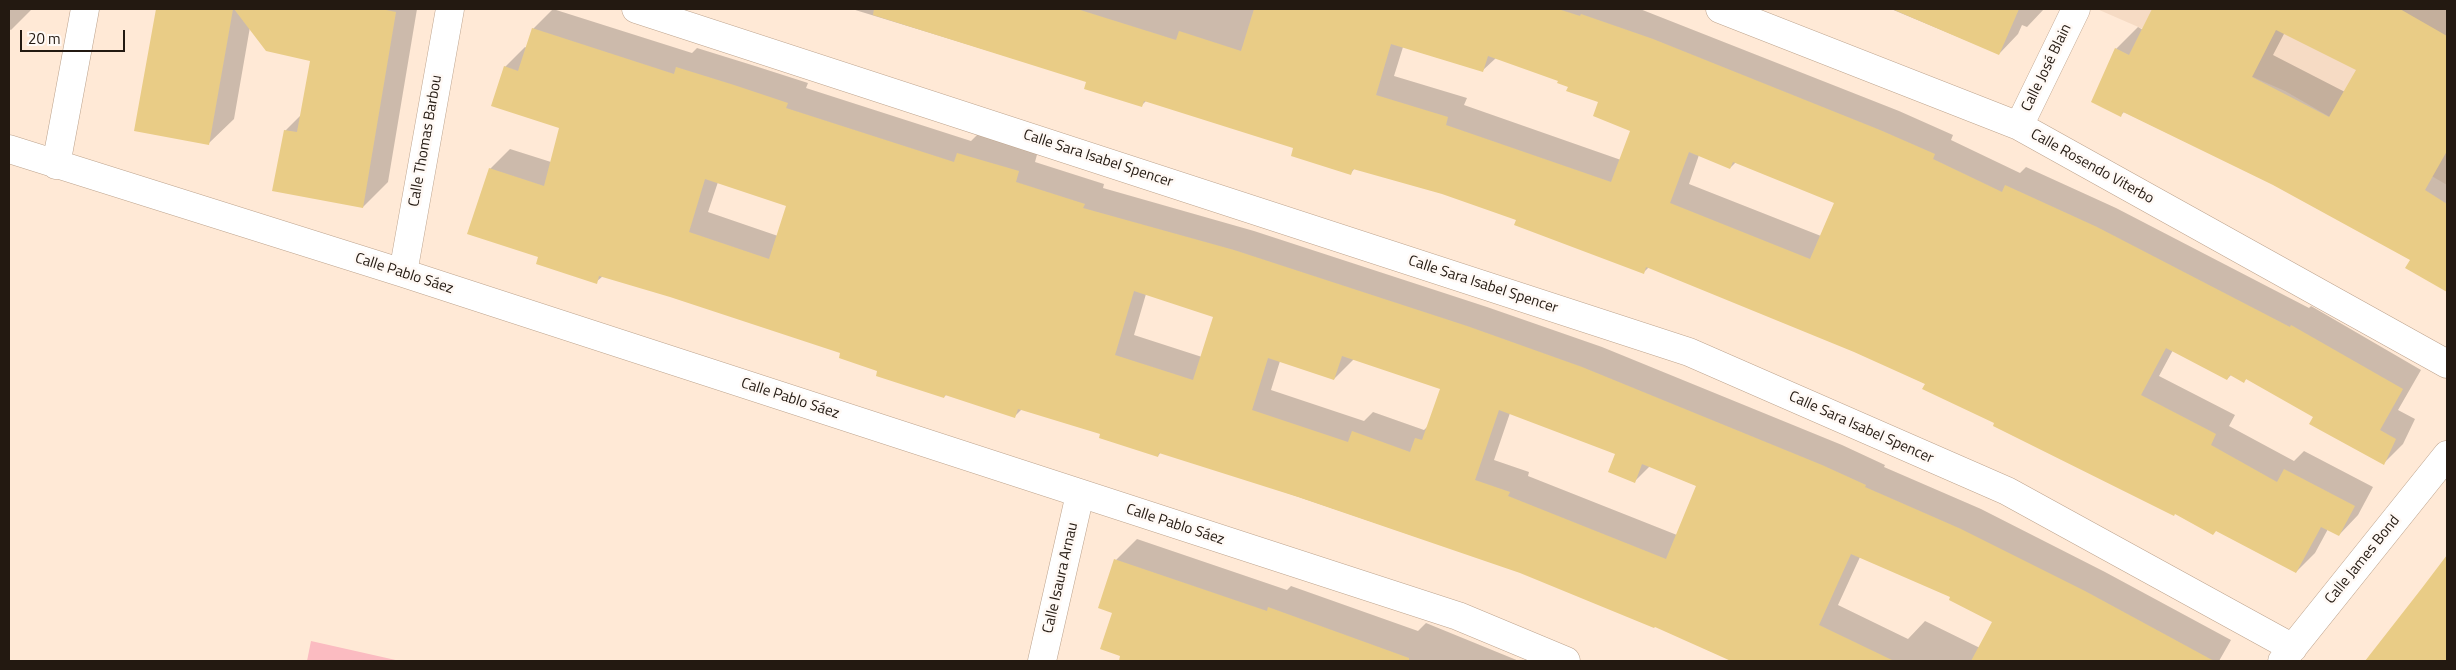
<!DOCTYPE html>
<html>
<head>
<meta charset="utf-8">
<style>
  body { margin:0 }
  #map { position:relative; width:2456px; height:670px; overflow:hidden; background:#ffe9d6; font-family:"Titillium Web",sans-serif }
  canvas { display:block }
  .frame { position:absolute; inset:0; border:10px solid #231911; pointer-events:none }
  .scale { position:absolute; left:20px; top:30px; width:105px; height:22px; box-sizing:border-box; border:2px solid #231911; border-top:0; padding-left:6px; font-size:15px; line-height:18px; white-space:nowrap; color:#231911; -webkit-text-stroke:4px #fff9f5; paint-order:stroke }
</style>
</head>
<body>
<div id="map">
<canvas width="2456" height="670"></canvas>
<div class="frame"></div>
<div class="scale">20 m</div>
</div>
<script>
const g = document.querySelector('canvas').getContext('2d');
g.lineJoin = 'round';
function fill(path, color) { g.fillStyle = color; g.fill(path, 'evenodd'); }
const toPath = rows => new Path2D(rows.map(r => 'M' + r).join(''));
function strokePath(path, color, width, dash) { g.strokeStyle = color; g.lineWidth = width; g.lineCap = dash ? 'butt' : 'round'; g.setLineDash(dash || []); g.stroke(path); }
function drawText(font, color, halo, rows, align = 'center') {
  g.font = font + ' "Titillium Web",sans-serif'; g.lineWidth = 5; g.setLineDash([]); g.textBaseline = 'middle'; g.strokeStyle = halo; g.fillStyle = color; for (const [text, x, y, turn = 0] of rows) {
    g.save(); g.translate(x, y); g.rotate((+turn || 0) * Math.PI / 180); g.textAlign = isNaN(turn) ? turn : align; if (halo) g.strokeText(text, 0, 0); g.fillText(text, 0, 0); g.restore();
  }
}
fill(toPath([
  [2097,9,2447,9,2447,185,2285,91]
]), '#f6dbc4');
fill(toPath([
  [311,641,400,661,307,661]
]), '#fbbbc1');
fill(toPath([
  [9,9,32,9,11,30,9,29],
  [157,9,417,9,388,182,363,207,285,131,302,114,312,60,250,27,234,119,209,143,136,130],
  [553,9,692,53,697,48,755,66,808,83,806,88,971,141,978,134,1038,151,1035,162,1104,184,1103,188,1254,231,1487,307,1602,347,1842,445,1885,465,1884,467,1981,509,2105,572,2231,640,2219,661,1736,661,1656,625,1520,572,1228,473,1161,452,1158,456,1102,433,1022,409,1014,417,947,394,944,397,842,352,670,296,603,276,596,282,540,257,490,169,510,149,551,162,561,127,505,67,525,47,527,48,533,29],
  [718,182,788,205,778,236,708,212],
  [1146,294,1215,316,1202,357,1134,335],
  [1354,359,1442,388,1428,426,1424,430,1373,412,1364,421,1271,390,1280,361,1334,379],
  [1510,413,1616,453,1634,482,1650,466,1697,486,1677,535,1528,476,1529,472,1494,460],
  [1860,557,1952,597,1994,622,1980,648,1925,621,1908,639,1838,605],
  [852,9,1640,9,1899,111,1953,135,1951,140,2020,173,2026,167,2116,208,2309,308,2311,306,2421,370,2398,410,2415,419,2403,444,2384,463,2315,417,2247,378,2244,381,2232,374,2227,379,2173,350,2159,376,2235,415,2229,426,2294,461,2304,451,2373,487,2358,515,2339,535,2328,529,2315,553,2296,572,2217,530,2176,513,1996,423,1926,384,1855,351,1649,267,1644,272,1517,219,1442,193,1355,168,1351,173,1295,147,1147,100,1141,106,1087,81],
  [1403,47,1482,71,1496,58,1560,80,1600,101,1632,130,1621,160,1464,105,1467,98,1394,76],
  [1699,155,1730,168,1736,162,1835,202,1821,236,1689,184],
  [1891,9,2044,9,2027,27,2022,25,2018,34,1999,54],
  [2154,9,2447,9,2447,290,2407,267,2411,259,2273,184,2124,112,2121,115,2116,49,2138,27,2143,30],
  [2285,32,2358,69,2345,92,2273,55],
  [1137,539,1287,590,1291,586,1418,631,1426,623,1519,661,1120,661,1122,655,1114,613,1116,560],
  [2447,558,2447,661,2368,661]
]), '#0003');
fill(toPath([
  [156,9,233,9,209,145,134,131],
  [234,9,381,9,396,12,363,208,272,191,284,130,297,132,310,61,266,51],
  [874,9,1077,9,1176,40,1179,31,1241,51,1254,9,1558,9,1580,16,1581,14,1653,39,1880,130,1935,154,1933,159,2002,192,2005,185,2097,227,2290,327,2291,325,2403,389,2380,430,2396,439,2384,465,2309,424,2313,417,2246,379,2244,383,2230,375,2227,380,2166,348,2141,395,2216,434,2211,445,2277,482,2284,469,2355,506,2339,536,2321,527,2296,573,2216,531,2213,535,2175,514,2174,516,1993,426,1994,423,1922,389,1925,384,1854,352,1646,267,1644,274,1514,225,1516,220,1442,194,1353,169,1351,175,1291,156,1293,148,1144,101,1142,107,1084,89,1086,82,873,15],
  [1391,44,1483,72,1488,56,1558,81,1557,83,1568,87,1566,91,1598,102,1593,116,1630,131,1611,182,1446,125,1448,117,1376,95],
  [1689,152,1730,169,1733,162,1834,203,1810,259,1670,203],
  [1892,9,2019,9,1999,55],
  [2152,9,2400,9,2447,36,2447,151,2425,190,2447,204,2447,292,2405,268,2410,260,2273,185,2123,112,2121,117,2091,102,2115,48,2129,55],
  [2276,30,2356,70,2329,117,2252,77],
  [532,28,674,74,676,67,734,85,788,103,786,108,954,162,957,153,1019,171,1016,182,1085,204,1083,208,1234,250,1467,326,1582,367,1822,465,1866,485,1865,487,1961,529,2085,591,2214,661,1971,661,1992,622,1949,600,1950,597,1851,554,1819,625,1894,661,1731,661,1655,627,1654,628,1520,573,1298,497,1159,453,1158,457,1099,438,1100,434,1018,409,1015,418,945,395,944,398,876,376,877,371,839,358,840,353,670,297,599,276,597,284,536,264,538,257,467,234,489,168,544,186,559,128,491,106,504,66,518,71],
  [705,179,786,206,769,259,689,232],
  [1134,291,1213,317,1193,380,1115,355],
  [1342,356,1440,389,1422,440,1415,438,1410,452,1352,431,1348,442,1252,410,1268,358,1334,380],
  [1499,410,1615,454,1608,472,1635,483,1642,464,1696,486,1666,559,1508,496,1510,492,1475,480],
  [2447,555,2447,661,2365,661,2422,588],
  [1114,559,1267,611,1268,607,1409,658,1409,661,1119,661,1120,656,1100,649,1112,613,1098,608]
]), '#e9cc86');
const street = toPath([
  [636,9,1689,352,2007,491,2293,648],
  [1720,9,2019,126,2447,364],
  [2019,126,2076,9],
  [9,149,403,273,1458,616,1566,661],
  [56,165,85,9],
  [403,273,450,9],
  [1042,661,1080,494],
  [2282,661,2447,455]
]);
strokePath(street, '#bda38d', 29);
strokePath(street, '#fff', 28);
drawText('15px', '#231911', '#fff9f5', [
  ["Calle José Blain",2047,68,-64],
  ["Calle Thomas Barbou",426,141,-80],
  ["Calle Sara Isabel Spencer",1098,159,18],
  ["Calle Rosendo Viterbo",2092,167,29],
  ["Calle Pablo Sáez",404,274,18],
  ["Calle Sara Isabel Spencer",1483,285,18],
  ["Calle Pablo Sáez",790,399,18],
  ["Calle Sara Isabel Spencer",1861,428,24],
  ["Calle Pablo Sáez",1175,525,18],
  ["Calle James Bond",2363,560,-51],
  ["Calle Isaura Arnau",1061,578,-77]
]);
</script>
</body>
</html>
